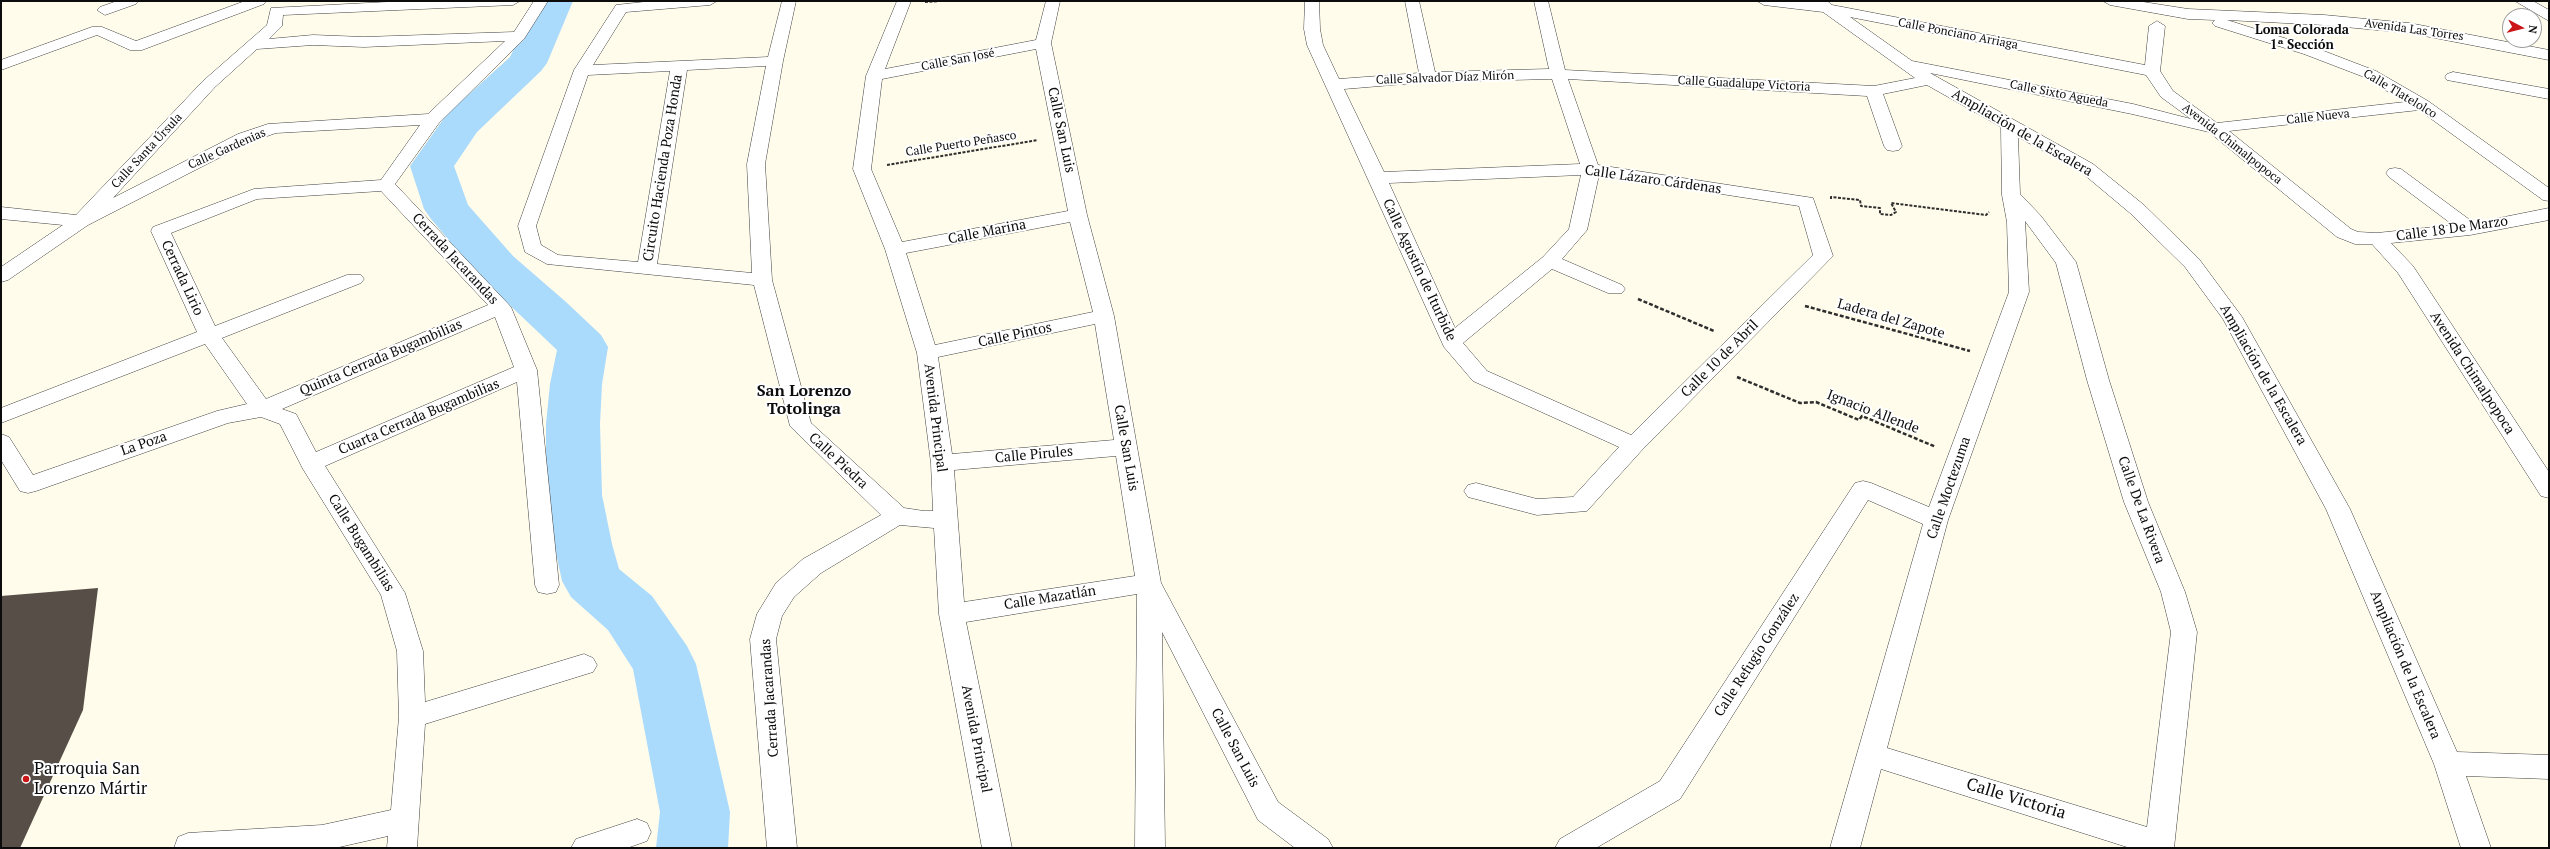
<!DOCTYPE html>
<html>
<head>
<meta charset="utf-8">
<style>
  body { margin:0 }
  #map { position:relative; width:2550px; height:849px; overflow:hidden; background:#fffceb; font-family:"PT Serif",serif }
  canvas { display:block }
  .frame { position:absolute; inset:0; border:2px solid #0c0c0c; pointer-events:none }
  .north { position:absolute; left:2502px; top:8px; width:40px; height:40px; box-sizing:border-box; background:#fff; border:1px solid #9e9e9e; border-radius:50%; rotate:97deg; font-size:11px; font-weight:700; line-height:16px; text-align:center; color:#0c0c0c }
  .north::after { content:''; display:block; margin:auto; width:14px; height:18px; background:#ca1616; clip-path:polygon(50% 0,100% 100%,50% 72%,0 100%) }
</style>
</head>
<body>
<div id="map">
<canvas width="2550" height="849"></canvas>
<div class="frame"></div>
<div class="north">N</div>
</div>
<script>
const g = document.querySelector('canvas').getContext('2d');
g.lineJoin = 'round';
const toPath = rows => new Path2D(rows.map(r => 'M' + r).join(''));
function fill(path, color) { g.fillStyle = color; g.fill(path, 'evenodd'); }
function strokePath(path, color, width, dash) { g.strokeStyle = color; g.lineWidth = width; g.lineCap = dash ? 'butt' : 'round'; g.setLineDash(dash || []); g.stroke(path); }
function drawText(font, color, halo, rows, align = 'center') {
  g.font = font + ' "PT Serif",serif'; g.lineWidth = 4; g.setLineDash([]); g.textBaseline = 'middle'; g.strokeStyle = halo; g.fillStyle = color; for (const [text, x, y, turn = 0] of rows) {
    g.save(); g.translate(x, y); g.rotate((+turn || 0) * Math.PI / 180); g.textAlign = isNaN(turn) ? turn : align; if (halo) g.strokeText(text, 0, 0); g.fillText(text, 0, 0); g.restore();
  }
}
fill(toPath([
  [537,1,573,1,547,63,541,71,477,132,454,166,468,205,513,256,566,302,601,335,608,347,602,384,600,424,602,495,612,544,619,569,652,596,687,646,696,664,730,812,728,848,656,848,660,812,633,669,608,630,571,597,562,581,554,544,546,495,546,424,550,384,557,350,479,276,431,219,424,209,410,166,447,114,510,57,537,1]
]), '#aadafc');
fill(toPath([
  [98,588,83,710,20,848,1,848,1,596]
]), '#564e47');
const minor = toPath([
  [117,1,138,1,136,4,105,15,97,10,100,7,117,1],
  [245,1,266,1,264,4,142,50,130,50,97,35,1,70,1,60,92,27,102,27,136,41,245,1],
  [407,1,520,1,513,5,283,15,282,26,269,39,313,35,364,37,514,32,534,1,548,1,524,39,439,123,395,184,511,307,537,370,559,585,556,592,547,594,538,592,535,585,517,382,325,466,405,593,423,651,425,702,584,654,593,658,597,665,593,672,425,724,417,848,387,848,388,836,335,848,174,848,178,837,188,833,322,825,391,810,399,717,397,651,381,595,303,469,280,424,261,417,228,423,36,491,28,493,20,491,1,460,1,434,9,437,33,475,217,411,247,404,205,344,1,423,1,408,197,332,151,231,153,227,254,189,381,180,420,125,276,133,250,142,88,225,8,280,1,282,1,267,63,225,1,219,1,207,76,215,203,81,267,25,271,8,407,1],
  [505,41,428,114,268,124,238,134,113,198,215,87,257,49,313,45,364,47,505,41],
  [381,191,488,305,266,399,222,338,361,283,364,279,361,275,347,275,215,326,171,233,257,199,381,191],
  [495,317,514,367,316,452,296,414,282,409,495,317],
  [653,1,717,1,710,5,626,12,593,65,768,57,782,1,796,1,783,61,765,164,772,280,811,423,904,508,924,511,933,511,931,463,917,353,885,249,853,169,866,76,897,1,911,1,885,69,1036,40,1046,1,1060,1,1051,43,1087,215,1114,316,1161,583,1278,802,1328,839,1333,848,1295,848,1258,820,1162,632,1165,848,1135,848,1137,594,966,622,1012,848,982,848,939,614,934,528,900,525,821,573,794,597,782,616,776,639,797,848,767,848,750,639,757,614,776,583,803,559,881,515,790,426,754,285,547,264,525,252,518,226,574,70,616,5,653,1],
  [1036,49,1068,211,902,242,871,169,882,79,1036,49],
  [766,66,747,164,752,273,657,264,687,70,766,66],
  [670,71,638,262,558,255,541,245,536,226,588,75,670,71],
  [1070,222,1093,312,935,345,906,253,1070,222],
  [1095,324,1114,440,952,454,938,357,1095,324],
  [1116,456,1135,576,964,602,954,470,1116,456],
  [1305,1,1319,1,1320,29,1323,45,1339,79,1419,73,1405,1,1419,1,1435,72,1549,69,1534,1,1548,1,1565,70,1874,86,1915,78,1823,12,1764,5,1757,1,1827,1,1832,5,2145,65,2149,26,2157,21,2165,26,2160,71,2173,91,2217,123,2405,102,2364,77,2304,54,2215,26,2212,23,2215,20,2188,19,2110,5,2103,1,2137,1,2188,9,2324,15,2409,23,2549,50,2549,60,2409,33,2324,25,2227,20,2316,48,2376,71,2428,101,2549,188,2549,201,2543,200,2419,110,2229,131,2351,229,2358,232,2377,233,2453,225,2389,177,2386,173,2389,169,2395,168,2401,169,2474,223,2549,208,2549,220,2470,235,2391,243,2413,266,2549,472,2549,498,2541,496,2398,273,2372,244,2355,244,2337,237,2209,132,2132,114,1930,73,2093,164,2144,205,2199,259,2242,317,2350,509,2457,752,2549,755,2549,779,2466,776,2491,848,2461,848,2434,764,2326,509,2223,319,2185,267,2130,213,2081,172,2018,137,2020,194,2041,216,2076,262,2109,380,2148,502,2185,592,2197,632,2174,848,2130,848,1881,769,1860,848,1830,848,1923,524,1868,500,1680,799,1596,848,1555,848,1560,839,1660,781,1855,483,1863,481,1871,483,1929,507,2009,292,2007,222,2002,195,2001,127,1927,85,1883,94,1902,146,1899,150,1893,151,1887,150,1884,146,1867,96,1568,79,1598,165,1813,198,1833,256,1642,450,1587,511,1537,515,1468,497,1464,491,1468,485,1476,483,1537,499,1573,497,1619,447,1473,381,1444,347,1307,45,1304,29,1305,1],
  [1850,17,2146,75,2161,97,2191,119,2133,104,1912,61,1850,17],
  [1552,79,1580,164,1384,172,1344,89,1428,82,1552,79],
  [1581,175,1569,229,1543,257,1455,328,1389,183,1581,175],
  [1599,175,1799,206,1813,255,1631,435,1487,371,1463,343,1552,269,1608,293,1622,293,1625,289,1622,285,1562,259,1587,230,1599,175],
  [2025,221,2056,263,2087,380,2124,502,2161,592,2171,632,2147,827,1887,748,1948,520,2029,292,2025,221],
  [2515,1,2533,1,2549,10,2549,21,2515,1],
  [2453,72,2549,89,2549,99,2447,80,2445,77,2447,74,2453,72],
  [637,819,647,823,651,832,647,841,627,848,571,848,576,839,637,819]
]);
strokePath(minor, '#3f3f3f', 1);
strokePath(toPath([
  [925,2,940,1],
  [887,165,1038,140],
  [1831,199,1831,197,1860,200,1861,206,1880,208,1880,214,1891,215,1896,212,1891,203,1986,215,1989,212]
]), '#2e2e2e', 2, [3, 1.5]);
strokePath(toPath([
  [1638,299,1714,331],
  [1805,306,1970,351],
  [1737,377,1800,403,1816,402,1859,420,1862,416,1936,447]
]), '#2e2e2e', 2.5, [4, 2]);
fill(minor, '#fff');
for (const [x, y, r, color] of [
  [26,779,4,"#ca1616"]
]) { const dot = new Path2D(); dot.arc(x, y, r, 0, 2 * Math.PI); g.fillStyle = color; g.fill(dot); strokePath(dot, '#fff', 1.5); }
drawText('12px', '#0c0c0c', '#fff', [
  ["Avenida Las Torres",2414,30,8],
  ["Calle Ponciano Arriaga",1958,34,11],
  ["Calle San José",958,60,-11],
  ["Calle Salvador Díaz Mirón",1445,78,-2],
  ["Calle Guadalupe Victoria",1744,84,3],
  ["Calle Sixto Agueda",2059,94,11],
  ["Calle Tlatelolco",2400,94,31],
  ["Calle Nueva",2318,117,-6],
  ["Calle Puerto Peñasco",961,144,-9],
  ["Avenida Chimalpopoca",2232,144,38],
  ["Calle Gardenias",227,149,-24],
  ["Calle Santa Úrsula",147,151,-47]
]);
drawText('bold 13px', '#0c0c0c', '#fff', [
  ["Loma Colorada",2302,30],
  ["1ª Sección",2302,45]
]);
drawText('14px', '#0c0c0c', '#fff', [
  ["Calle San Luis",1061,130,78],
  ["Ampliación de la Escalera",2022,133,30],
  ["Circuito Hacienda Poza Honda",663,168,-81],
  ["Calle Lázaro Cárdenas",1653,180,8],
  ["Calle 18 De Marzo",2452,229,-8],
  ["Calle Marina",987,232,-11],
  ["Cerrada Jacarandas",455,259,47],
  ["Calle Agustín de Iturbide",1419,270,65],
  ["Cerrada Lirio",182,278,65],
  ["Ladera del Zapote",1891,319,16],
  ["Calle Pintos",1015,335,-12],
  ["Quinta Cerrada Bugambilias",381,358,-23],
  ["Calle 10 de Abril",1720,359,-45],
  ["Avenida Chimalpopoca",2472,373,57],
  ["Ampliación de la Escalera",2263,375,60],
  ["Ignacio Allende",1873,412,21],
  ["Cuarta Cerrada Bugambilias",419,417,-23],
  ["Avenida Principal",935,418,83],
  ["La Poza",144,444,-19],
  ["Calle San Luis",1126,448,80],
  ["Calle Pirules",1034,455,-5],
  ["Calle Piedra",838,461,43],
  ["Calle Moctezuma",1949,488,-71],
  ["Calle De La Rivera",2141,510,70],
  ["Calle Bugambilias",361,543,58],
  ["Calle Mazatlán",1050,598,-9],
  ["Calle Refugio González",1757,655,-57],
  ["Ampliación de la Escalera",2405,665,67],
  ["Cerrada Jacarandas",770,698,-94],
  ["Avenida Principal",976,739,79],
  ["Calle San Luis",1235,748,62]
]);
drawText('bold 16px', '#0c0c0c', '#fff', [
  ["San Lorenzo",804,391],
  ["Totolinga",804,409]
]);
drawText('17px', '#0c0c0c', '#fff', [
  ["Parroquia San",34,769],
  ["Lorenzo Mártir",34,789]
], 'left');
drawText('17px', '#0c0c0c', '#fff', [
  ["Calle Victoria",2016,799,17]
]);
</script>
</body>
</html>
